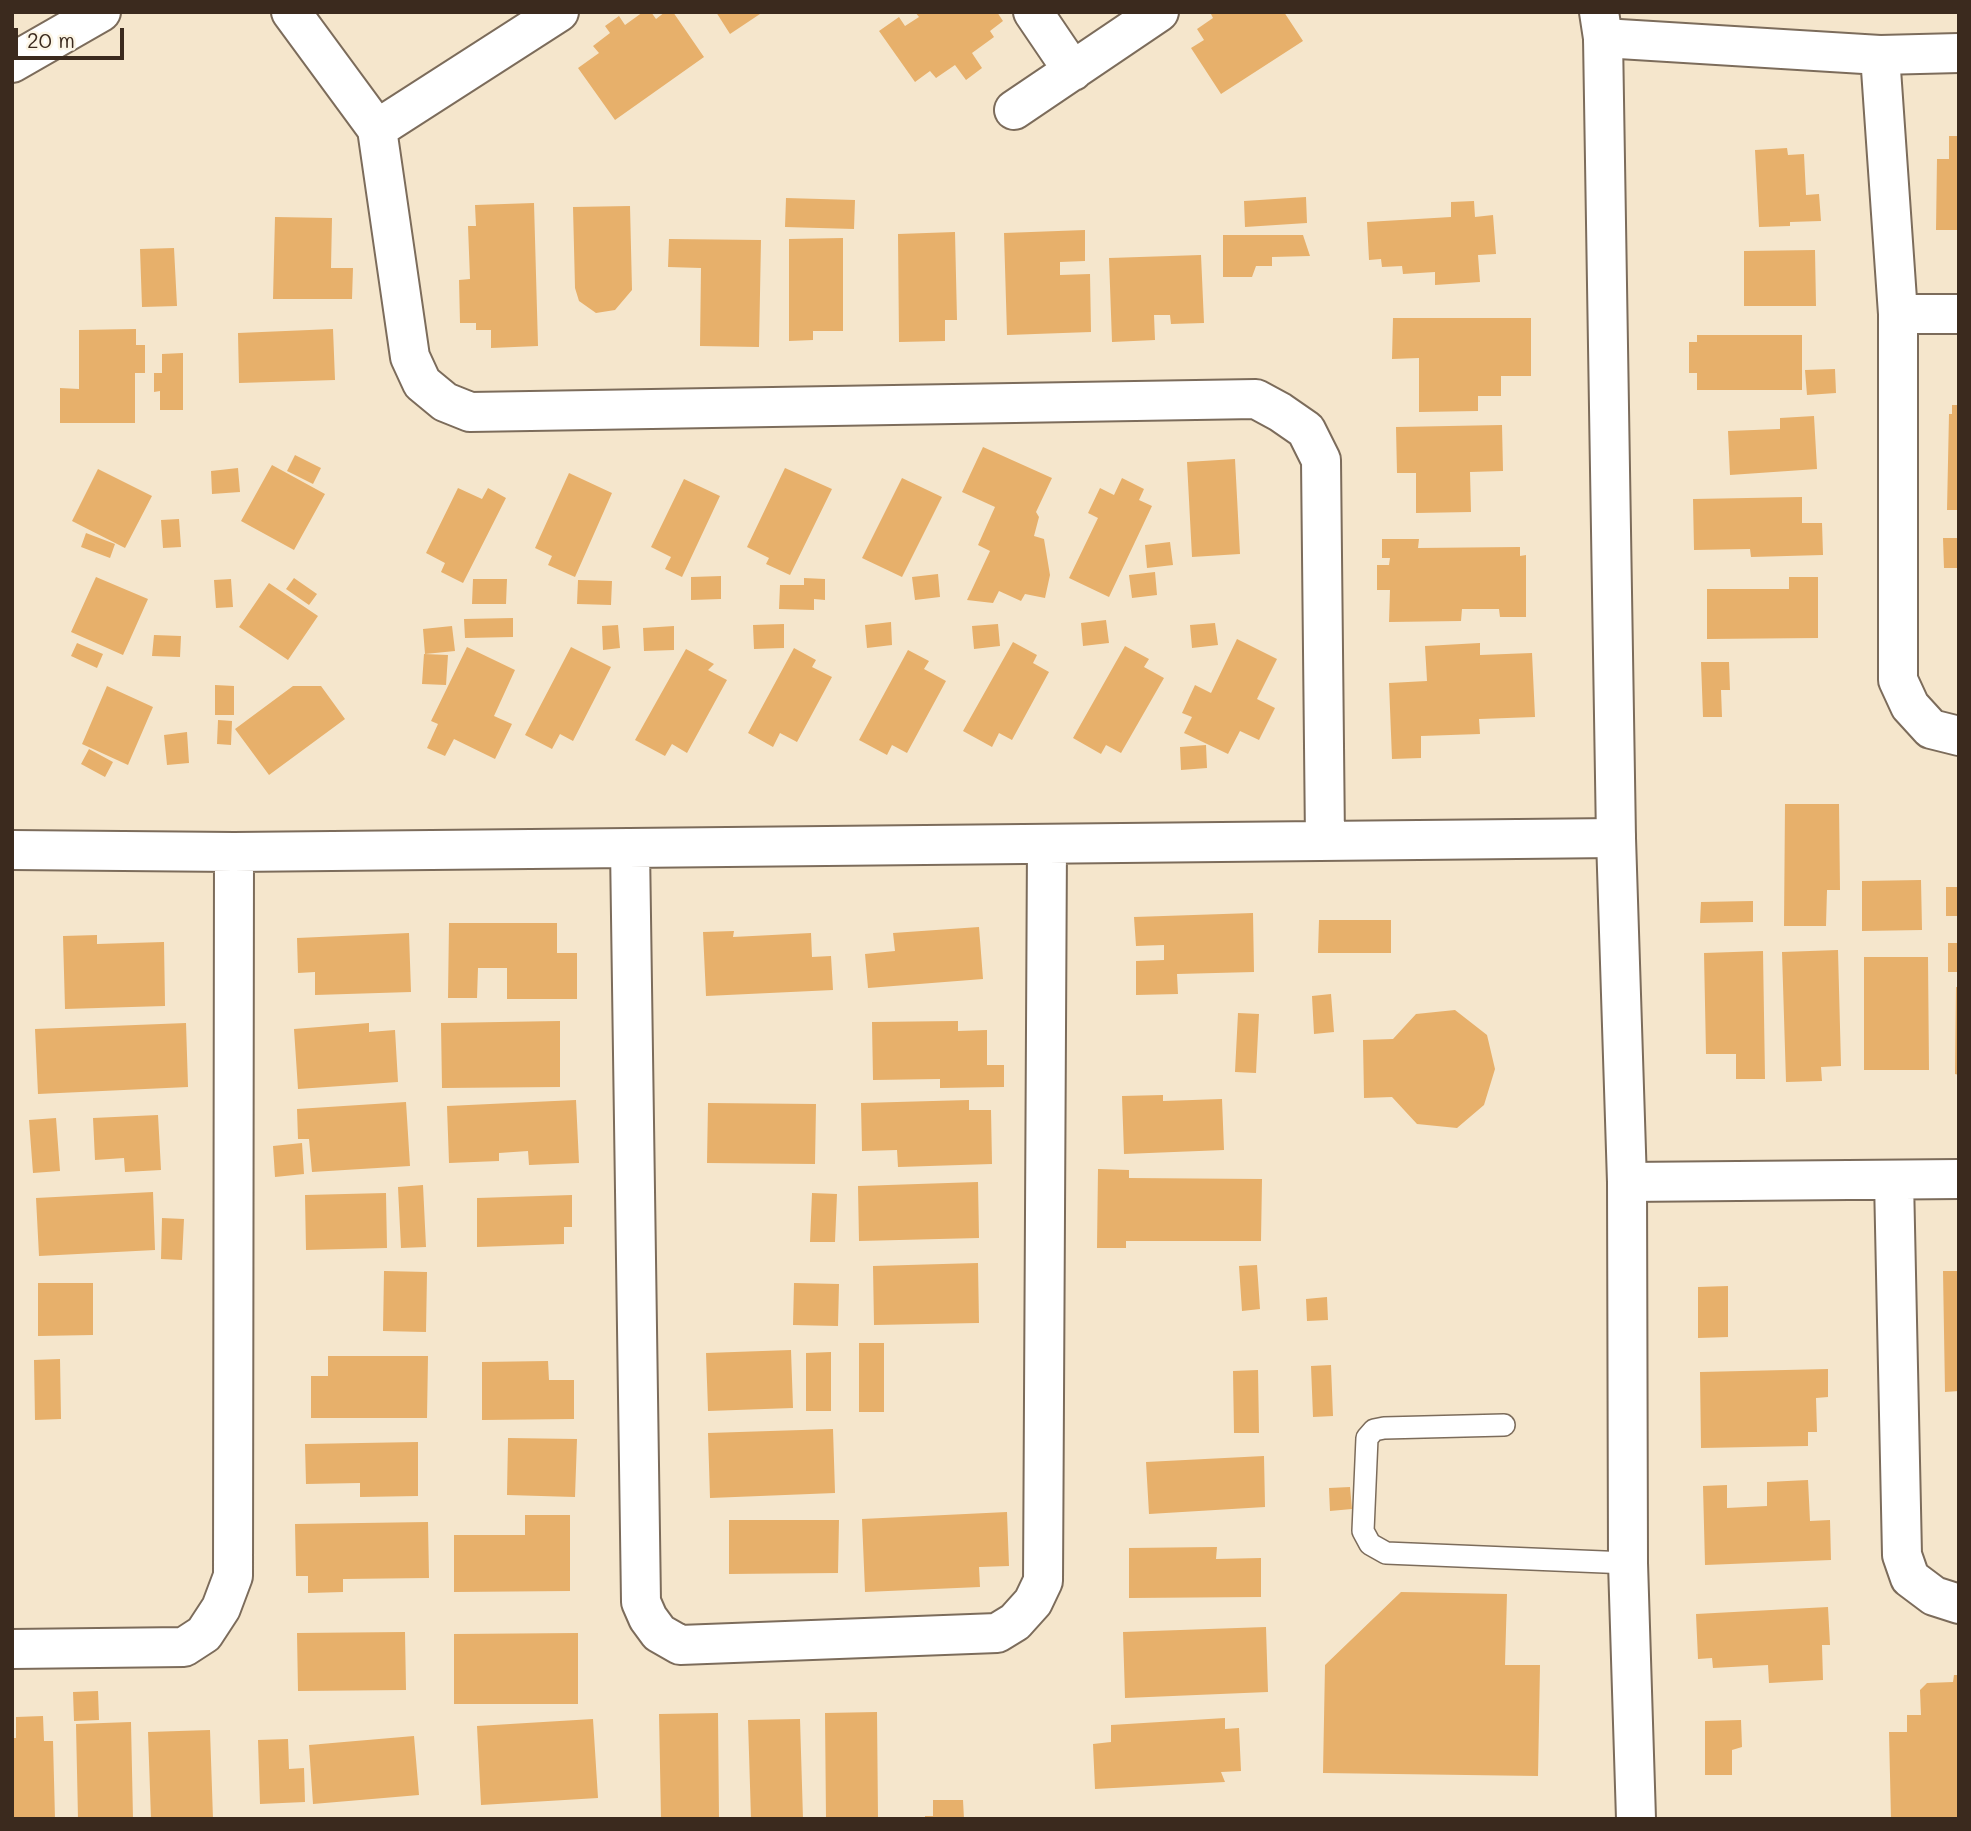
<!DOCTYPE html>
<html>
<head>
<meta charset="utf-8">
<style>
  body { margin:0 }
  #map { position:relative; width:1971px; height:1831px; overflow:hidden; background:#f5e6cc; font-family:Mali,sans-serif }
  canvas { display:block }
  .frame { position:absolute; inset:0; border:14px solid #3b2a1e; pointer-events:none }
  .scale { position:absolute; left:14px; top:28px; width:110px; height:32px; box-sizing:border-box; border:4px solid #3b2a1e; border-top:0; padding-left:9px; font-size:21px; line-height:24px; white-space:nowrap; color:#3b2a1e; -webkit-text-stroke:5px #fcf5e5; paint-order:stroke }
</style>
</head>
<body>
<div id="map">
<canvas width="1971" height="1831"></canvas>
<div class="frame"></div>
<div class="scale">20 m</div>
</div>
<script>
const g = document.querySelector('canvas').getContext('2d');
g.lineJoin = 'round';
function fill(path, color) { g.fillStyle = color; g.fill(path, 'evenodd'); }
const toPath = rows => new Path2D(rows.map(r => 'M' + r).join(''));
function strokePath(path, color, width, dash) { g.strokeStyle = color; g.lineWidth = width; g.lineCap = dash ? 'butt' : 'round'; g.setLineDash(dash || []); g.stroke(path); }
fill(toPath([
  [643,12,651,12,656,19,665,12,673,12,704,57,615,120,578,68,599,53,593,46,610,33,605,26,619,16,625,25],
  [716,12,763,12,730,34],
  [915,12,997,12,1003,21,990,31,994,37,972,53,982,68,966,80,955,65,936,78,930,71,915,82,879,31,899,17,905,26,919,17],
  [1210,12,1284,12,1303,41,1221,94,1191,48,1204,40,1197,29,1213,18],
  [1949,136,1959,136,1959,230,1936,230,1937,159,1949,159],
  [1787,148,1788,155,1804,154,1806,195,1819,194,1821,221,1790,222,1790,226,1759,227,1755,150],
  [1306,197,1307,223,1245,227,1244,201],
  [786,198,855,200,854,229,785,227],
  [1474,201,1475,217,1493,215,1496,254,1478,255,1480,282,1435,285,1435,272,1403,274,1402,266,1382,267,1381,259,1369,260,1367,222,1451,217,1451,202],
  [534,203,538,346,491,348,491,330,476,330,476,323,460,323,459,280,470,279,468,226,476,226,475,205],
  [630,206,632,290,615,310,596,313,579,301,575,288,573,207],
  [275,217,332,218,331,268,353,268,352,299,273,299],
  [1085,230,1085,261,1060,262,1060,275,1090,274,1091,332,1007,335,1004,233],
  [955,232,957,320,945,320,945,341,899,342,898,234],
  [1223,235,1303,235,1310,256,1272,257,1272,266,1256,266,1252,277,1223,277],
  [843,238,843,331,813,331,813,340,789,341,789,239],
  [669,239,761,240,759,347,700,346,701,268,668,267],
  [174,248,177,306,142,307,140,249],
  [1815,250,1816,306,1744,306,1744,251],
  [1201,255,1204,323,1171,324,1170,315,1154,315,1155,340,1112,342,1109,258],
  [1393,318,1531,318,1531,376,1501,376,1501,396,1478,396,1478,411,1419,412,1419,358,1392,359],
  [136,329,136,345,145,345,145,373,135,373,135,423,60,423,60,388,79,389,79,330],
  [333,329,335,380,239,383,238,333],
  [1697,335,1802,335,1802,390,1697,390,1697,373,1689,373,1689,342,1697,342],
  [183,353,183,410,160,410,160,391,154,392,154,373,162,373,162,354],
  [1835,369,1836,393,1807,395,1805,370],
  [1952,405,1959,405,1959,510,1947,510,1949,414,1952,414],
  [1814,416,1817,469,1730,475,1728,431,1780,429,1780,418],
  [1502,425,1503,471,1470,472,1471,512,1416,513,1416,473,1397,473,1396,427],
  [983,447,1052,478,1036,512,1039,517,1034,536,1044,539,1050,575,1045,598,1025,594,1021,601,999,591,993,603,967,600,990,551,978,545,995,507,962,492],
  [295,455,321,468,313,484,287,471],
  [1235,459,1240,554,1192,557,1187,462],
  [272,465,325,494,294,550,241,521],
  [238,468,240,492,212,494,211,471],
  [785,468,832,489,790,575,766,564,769,558,747,547],
  [98,469,152,496,125,548,72,521],
  [569,473,612,493,575,577,548,565,552,556,535,548],
  [902,478,942,497,902,577,862,558],
  [1122,478,1144,489,1139,500,1152,506,1109,597,1069,578,1098,518,1088,513,1100,488,1114,495],
  [684,479,720,496,682,577,665,569,671,557,651,547],
  [458,488,482,499,488,488,506,498,463,583,441,572,445,563,426,553],
  [1802,497,1802,523,1822,523,1823,555,1751,557,1750,549,1694,550,1693,499],
  [179,519,181,547,163,548,161,520],
  [86,533,115,544,110,558,81,547],
  [1943,538,1959,538,1959,568,1944,568],
  [1382,539,1419,539,1418,548,1520,547,1520,556,1526,555,1526,617,1500,617,1499,609,1462,609,1461,621,1389,622,1390,590,1377,590,1377,565,1389,565,1390,558,1382,558],
  [1170,542,1173,565,1147,568,1145,545],
  [1155,572,1157,595,1132,598,1129,575],
  [938,574,940,597,915,600,912,577],
  [721,576,721,599,691,600,691,577],
  [96,577,148,599,123,655,71,632],
  [1789,577,1818,577,1818,638,1707,639,1707,589,1789,589],
  [294,578,317,594,309,605,286,589],
  [804,578,825,579,825,600,814,599,814,610,779,609,780,585,804,585],
  [231,579,233,607,216,608,214,580],
  [473,579,507,579,506,604,472,604],
  [578,580,612,581,611,605,577,604],
  [269,583,318,616,288,660,239,627],
  [513,618,513,637,465,638,464,619],
  [1106,620,1109,643,1083,646,1081,623],
  [891,622,892,645,867,648,865,625],
  [1215,623,1218,645,1192,648,1190,625],
  [784,624,784,648,754,649,753,625],
  [998,624,1000,646,974,649,972,626],
  [618,625,620,648,603,650,602,626],
  [452,626,455,651,425,654,423,629],
  [674,626,674,650,644,651,643,628],
  [154,635,181,636,180,657,152,656],
  [1237,639,1277,659,1257,699,1275,708,1259,740,1240,731,1228,754,1184,733,1192,717,1182,713,1195,685,1211,693],
  [1013,642,1037,655,1033,663,1049,672,1012,740,999,733,992,747,963,731],
  [77,643,103,654,97,668,71,656],
  [1480,643,1480,655,1532,653,1535,717,1479,719,1480,734,1421,736,1421,758,1392,759,1389,683,1427,681,1425,646],
  [1125,646,1149,659,1144,667,1164,678,1121,753,1106,745,1101,754,1073,738],
  [467,647,515,670,494,716,512,724,495,759,454,739,445,756,427,748,438,724,431,721],
  [571,647,611,667,573,741,560,734,552,749,525,735],
  [794,648,816,660,812,667,832,677,797,742,780,733,773,747,748,733],
  [686,649,714,664,708,670,727,680,687,753,672,744,665,756,635,740],
  [908,650,929,661,924,669,946,681,907,753,892,745,887,755,859,740],
  [424,654,448,655,446,685,422,684],
  [1701,662,1729,662,1730,690,1721,690,1722,717,1703,717],
  [215,685,234,686,234,715,215,715],
  [107,686,153,707,128,765,82,744],
  [293,686,321,686,345,719,269,775,235,729],
  [218,720,232,721,231,745,217,744],
  [187,732,189,763,167,765,164,735],
  [1206,745,1207,768,1181,770,1180,747],
  [89,749,113,762,105,777,81,764],
  [1785,804,1839,804,1840,890,1827,890,1826,926,1784,926],
  [1921,880,1922,930,1862,931,1862,881],
  [1946,887,1959,887,1959,916,1946,916],
  [1753,901,1753,922,1700,923,1701,902],
  [1253,913,1254,972,1177,974,1178,994,1136,995,1136,961,1164,960,1164,945,1136,946,1134,917],
  [1319,920,1391,920,1391,953,1318,953],
  [449,923,557,923,557,953,577,953,577,999,507,999,507,968,478,968,477,998,448,998],
  [979,927,983,979,868,988,865,954,895,951,893,933],
  [734,931,733,937,811,933,812,957,831,956,833,990,706,996,703,932],
  [409,933,411,992,315,995,315,972,298,973,297,938],
  [97,935,97,944,164,942,165,1006,65,1009,63,936],
  [1948,943,1959,943,1959,972,1948,972],
  [1838,950,1841,1066,1821,1067,1822,1081,1786,1082,1782,952],
  [1763,951,1765,1079,1736,1079,1736,1054,1706,1054,1704,953],
  [1864,957,1928,957,1929,1070,1864,1070],
  [1956,987,1959,987,1959,1075,1955,1074],
  [1331,994,1334,1032,1314,1034,1312,996],
  [1455,1010,1487,1035,1495,1069,1484,1105,1457,1128,1417,1124,1392,1097,1364,1098,1363,1040,1393,1039,1416,1014],
  [1238,1013,1259,1014,1256,1073,1235,1072],
  [560,1021,560,1087,442,1088,441,1023],
  [958,1021,958,1031,987,1030,987,1065,1004,1065,1004,1087,940,1088,940,1079,873,1080,872,1022],
  [186,1023,188,1087,38,1094,35,1029],
  [369,1023,369,1032,395,1030,398,1082,298,1089,294,1029],
  [1163,1095,1163,1101,1222,1099,1224,1150,1124,1154,1122,1096],
  [576,1100,579,1163,529,1165,528,1151,499,1153,499,1161,449,1163,447,1106],
  [969,1100,969,1110,991,1110,992,1164,898,1167,897,1150,862,1151,861,1103],
  [406,1102,410,1166,312,1172,309,1139,298,1139,297,1109],
  [708,1103,816,1104,815,1164,707,1163],
  [158,1115,161,1170,125,1172,124,1158,95,1160,93,1118],
  [56,1118,60,1171,33,1173,29,1120],
  [302,1143,304,1174,275,1177,273,1146],
  [1098,1169,1129,1170,1129,1178,1262,1179,1261,1241,1126,1241,1126,1248,1097,1248],
  [978,1182,979,1238,859,1241,858,1186],
  [423,1185,426,1247,401,1248,398,1187],
  [153,1192,155,1250,39,1256,36,1198],
  [386,1193,387,1248,306,1250,305,1195],
  [812,1193,837,1194,835,1242,810,1242],
  [572,1195,572,1227,564,1227,564,1244,477,1247,477,1198],
  [162,1218,184,1219,182,1260,161,1259],
  [978,1263,979,1323,874,1325,873,1266],
  [1257,1265,1260,1309,1242,1311,1239,1266],
  [384,1271,427,1272,426,1332,383,1331],
  [1943,1271,1959,1271,1959,1391,1945,1392],
  [38,1283,93,1283,93,1335,38,1336],
  [794,1283,839,1284,838,1326,793,1325],
  [1728,1286,1728,1337,1698,1338,1698,1287],
  [1327,1297,1328,1320,1307,1321,1306,1299],
  [859,1343,884,1343,884,1412,859,1412],
  [791,1350,793,1408,708,1411,706,1353],
  [831,1352,831,1411,806,1411,806,1353],
  [328,1356,428,1356,427,1418,311,1418,311,1376,328,1376],
  [60,1359,61,1419,35,1420,34,1360],
  [548,1361,549,1380,574,1380,574,1419,482,1420,482,1362],
  [1331,1365,1333,1416,1313,1417,1311,1366],
  [1828,1369,1828,1397,1816,1398,1817,1432,1808,1432,1808,1446,1701,1448,1700,1372],
  [1258,1370,1259,1433,1234,1433,1233,1371],
  [833,1429,835,1493,710,1498,708,1433],
  [508,1438,577,1439,575,1497,507,1495],
  [418,1442,418,1496,360,1497,360,1483,306,1484,305,1444],
  [1264,1456,1265,1507,1149,1514,1146,1462],
  [1808,1480,1810,1521,1830,1520,1831,1560,1705,1565,1703,1486,1727,1485,1727,1508,1767,1506,1767,1482],
  [1350,1487,1352,1509,1330,1511,1329,1488],
  [1007,1512,1009,1566,979,1567,980,1587,865,1592,862,1519],
  [525,1515,570,1515,570,1591,454,1592,454,1535,525,1535],
  [729,1520,839,1520,838,1573,729,1574],
  [428,1522,429,1578,343,1579,343,1592,308,1593,308,1576,296,1576,295,1524],
  [1217,1547,1216,1559,1261,1558,1261,1597,1129,1598,1129,1548],
  [1401,1592,1507,1594,1505,1665,1540,1665,1538,1776,1323,1773,1325,1665],
  [1828,1607,1830,1645,1822,1645,1823,1680,1769,1683,1768,1665,1713,1668,1712,1658,1698,1659,1696,1614],
  [1266,1627,1268,1692,1125,1698,1123,1632],
  [405,1632,406,1690,298,1691,297,1633],
  [578,1633,578,1704,454,1704,454,1634],
  [1954,1675,1959,1675,1959,1819,1891,1819,1889,1732,1907,1732,1907,1715,1921,1715,1920,1690,1927,1683,1953,1682],
  [98,1691,99,1720,74,1721,73,1692],
  [877,1712,878,1819,826,1819,825,1713],
  [718,1713,719,1819,661,1819,659,1714],
  [43,1716,44,1741,53,1741,55,1819,12,1819,12,1738,16,1738,16,1717],
  [1225,1718,1225,1729,1239,1728,1241,1771,1221,1772,1225,1782,1095,1789,1093,1744,1111,1742,1111,1725],
  [593,1719,598,1798,481,1805,477,1726],
  [800,1719,803,1819,751,1819,748,1720],
  [1741,1720,1742,1747,1732,1750,1732,1775,1705,1775,1705,1721],
  [131,1722,133,1819,78,1819,76,1724],
  [210,1730,213,1819,151,1819,148,1732],
  [414,1736,419,1795,313,1804,309,1745],
  [288,1739,289,1769,304,1768,305,1802,260,1804,258,1740],
  [933,1800,963,1800,964,1819,925,1819,925,1816,933,1816]
]), '#e7b06b');
const lane = toPath([
  [1504,1425,1384,1428,1374,1430,1367,1438,1363,1531,1370,1544,1386,1553,1628,1563]
]);
const street = toPath([
  [291,12,377,129,410,357,422,383,445,402,470,412,1256,399,1280,412,1306,430,1321,460,1325,841],
  [1033,12,1073,71],
  [1603,38,1880,55,1959,53],
  [1880,55,1898,314,1898,680,1910,706,1931,729,1959,736],
  [12,63,101,12],
  [1014,110,1159,12],
  [377,129,559,12],
  [1898,314,1959,314],
  [630,848,641,1602,648,1618,659,1633,680,1645,997,1633,1015,1622,1033,1602,1043,1581,1047,844],
  [12,850,234,852,1616,838],
  [1894,1180,1902,1555,1910,1578,1934,1596,1959,1604],
  [1627,1182,1959,1179],
  [12,1649,184,1647,204,1634,221,1608,233,1576,234,852]
]);
const secondary = toPath([
  [1599,12,1603,38,1616,838,1627,1182,1628,1563,1636,1819]
]);
strokePath(lane, '#7c6c5b', 24);
strokePath(street, '#7c6c5b', 42);
strokePath(secondary, '#7c6c5b', 42);
strokePath(lane, '#fff', 21);
strokePath(street, '#fff', 38);
strokePath(secondary, '#fff', 38);
</script>
</body>
</html>
